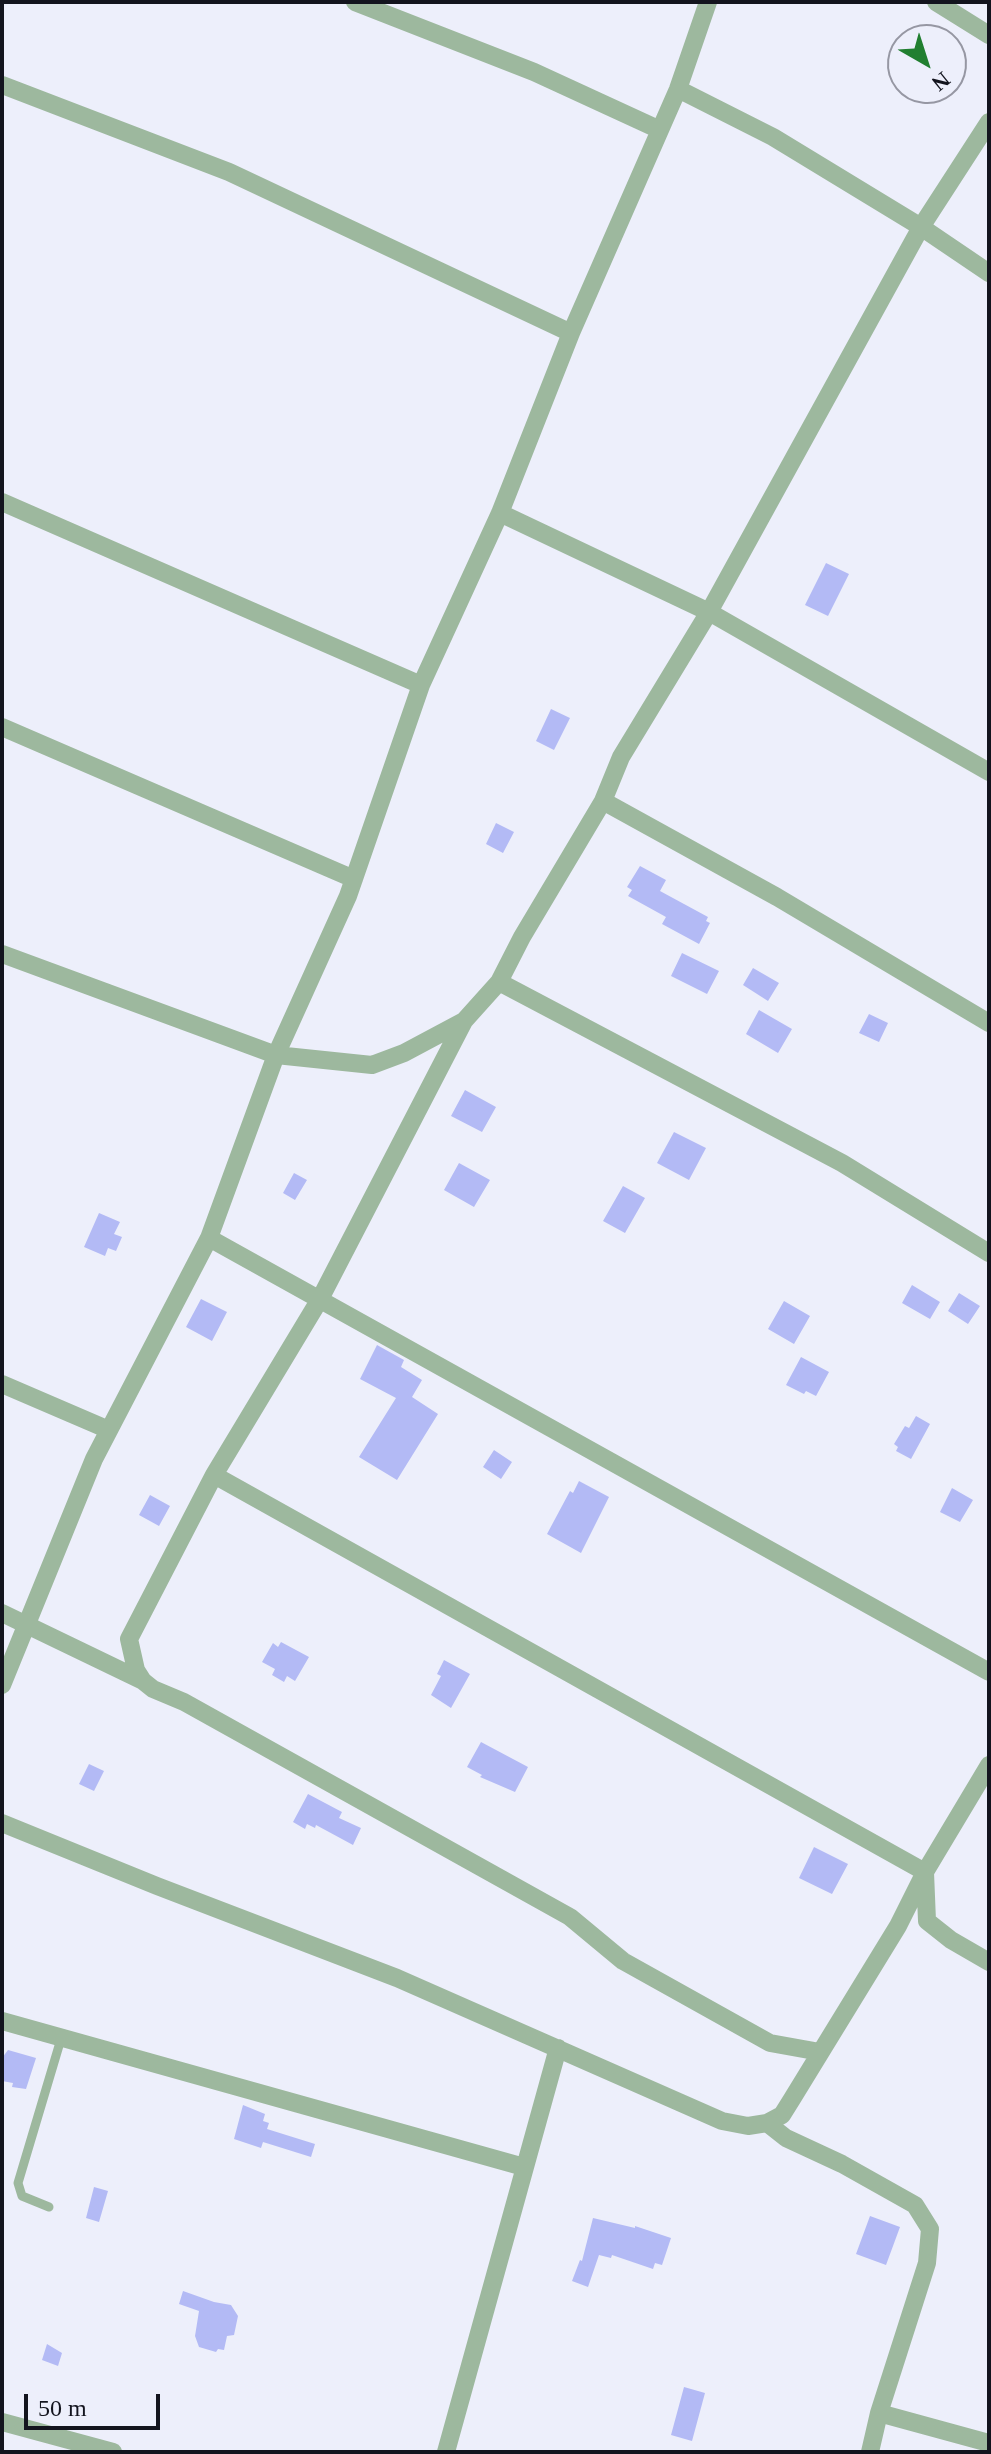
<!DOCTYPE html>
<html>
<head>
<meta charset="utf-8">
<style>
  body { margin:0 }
  #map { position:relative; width:991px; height:2454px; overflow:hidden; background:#edeffb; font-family:Georgia,serif }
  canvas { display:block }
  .frame { position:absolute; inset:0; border:4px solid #13141e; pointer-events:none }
  .north { position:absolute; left:887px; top:24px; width:80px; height:80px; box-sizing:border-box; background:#edeffb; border:2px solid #9697a3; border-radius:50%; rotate:141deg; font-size:22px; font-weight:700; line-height:32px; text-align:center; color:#13141e }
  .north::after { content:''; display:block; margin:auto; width:28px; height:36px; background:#217f30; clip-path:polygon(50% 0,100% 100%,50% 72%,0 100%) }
  .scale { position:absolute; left:24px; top:2394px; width:136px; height:36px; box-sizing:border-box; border:4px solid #13141e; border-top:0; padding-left:10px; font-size:24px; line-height:28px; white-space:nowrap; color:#13141e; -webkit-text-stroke:6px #edeffb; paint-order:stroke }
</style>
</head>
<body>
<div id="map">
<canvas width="991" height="2454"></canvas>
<div class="frame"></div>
<div class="north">N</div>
<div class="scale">50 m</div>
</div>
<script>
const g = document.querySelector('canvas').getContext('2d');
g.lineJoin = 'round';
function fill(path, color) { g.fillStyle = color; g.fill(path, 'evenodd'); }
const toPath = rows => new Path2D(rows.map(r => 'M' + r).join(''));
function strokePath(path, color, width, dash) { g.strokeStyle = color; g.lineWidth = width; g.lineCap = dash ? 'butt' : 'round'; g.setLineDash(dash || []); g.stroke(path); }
fill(toPath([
  [826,563,849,574,828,616,805,605],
  [551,709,570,718,554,750,536,741],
  [496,823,514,832,503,853,486,844],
  [640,866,666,880,660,891,708,917,706,921,710,923,699,944,662,924,666,917,628,896,632,890,627,887],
  [682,953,719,971,707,994,671,976],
  [753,968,779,983,768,1001,743,985],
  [759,1010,792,1029,778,1053,746,1034],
  [869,1014,888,1023,879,1042,859,1033],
  [465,1090,496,1107,482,1132,451,1116],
  [674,1132,706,1148,689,1180,657,1163],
  [459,1163,490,1180,474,1207,444,1190],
  [294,1173,307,1180,295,1200,283,1193],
  [623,1186,645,1198,625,1233,603,1221],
  [99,1213,120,1222,114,1234,122,1237,116,1251,108,1248,105,1256,84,1247],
  [912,1285,940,1302,930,1319,902,1303],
  [959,1293,980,1306,968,1324,948,1311],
  [201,1299,227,1312,212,1341,186,1327],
  [784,1301,810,1316,794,1344,768,1329],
  [377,1345,404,1360,401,1367,422,1380,412,1397,438,1414,397,1480,359,1457,396,1398,360,1379],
  [801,1357,829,1372,816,1396,806,1391,804,1394,786,1385],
  [916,1416,930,1424,911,1459,896,1451,898,1447,894,1444,905,1426,909,1428],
  [494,1450,512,1462,501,1479,483,1467],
  [579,1481,609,1497,581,1553,547,1534,570,1491,573,1493],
  [952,1488,973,1500,960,1522,940,1512],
  [150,1495,170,1506,159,1526,139,1515],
  [281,1642,309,1657,295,1681,287,1676,284,1682,272,1675,275,1669,262,1662,273,1643,278,1647],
  [444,1660,470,1674,451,1708,431,1695,441,1676,437,1674],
  [481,1742,528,1767,515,1792,480,1777,482,1775,467,1767],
  [89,1764,104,1771,94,1791,79,1784],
  [308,1794,342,1812,339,1818,361,1828,353,1845,316,1825,315,1828,307,1824,305,1829,293,1822],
  [814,1847,848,1864,832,1894,799,1878],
  [8,2050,36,2058,26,2089,12,2087,13,2083,2,2081,2,2058],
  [243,2105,265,2114,263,2121,269,2123,267,2129,315,2144,311,2157,263,2142,261,2148,234,2139],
  [94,2187,108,2191,99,2222,86,2218],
  [870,2216,900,2227,886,2265,856,2254],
  [593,2218,635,2228,635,2226,671,2238,662,2265,655,2263,653,2269,612,2255,611,2258,599,2255,588,2287,572,2281,580,2260,582,2261],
  [183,2291,214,2302,231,2305,238,2316,234,2335,227,2336,224,2350,218,2349,216,2352,199,2347,195,2336,199,2311,179,2304],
  [47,2344,62,2353,58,2366,42,2360],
  [684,2387,705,2393,692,2441,671,2435]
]), '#b3baf5');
strokePath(toPath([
  [49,2207,22,2196,18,2183,61,2039]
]), '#9db89e', 9);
strokePath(toPath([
  [355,2,534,72,660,130],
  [936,2,989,35],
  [2,85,229,172,571,333],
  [678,89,773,137,921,227,989,273],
  [2,502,421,685],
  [500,513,709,612,989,772],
  [2,727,354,879],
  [603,801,621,757,709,612,921,227,989,122],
  [2,954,276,1055,372,1065,404,1053,464,1021,499,982,522,937,603,801,777,897,989,1023],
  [499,982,842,1163,989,1253],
  [464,1021,320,1299,214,1475,129,1639,136,1670,143,1681,153,1689,184,1702,570,1917,623,1961,770,2043,820,2052],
  [209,1238,989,1672],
  [2,1384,109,1430],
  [214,1475,925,1872,927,1921,951,1940,989,1962],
  [2,1613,143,1681],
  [2,1685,94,1459,209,1238,276,1055,348,896,421,685,500,513,571,333,678,89,708,2],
  [2,1823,157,1886,397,1978,722,2121,748,2126,767,2123,782,2115,792,2099,898,1926,925,1872,989,1765],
  [2,2021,524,2167],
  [767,2123,786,2138,842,2164,915,2205,930,2229,927,2263,879,2413],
  [2,2422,113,2452],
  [446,2452,558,2048],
  [870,2452,879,2413,989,2443]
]), '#9db89e', 18);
</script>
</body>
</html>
